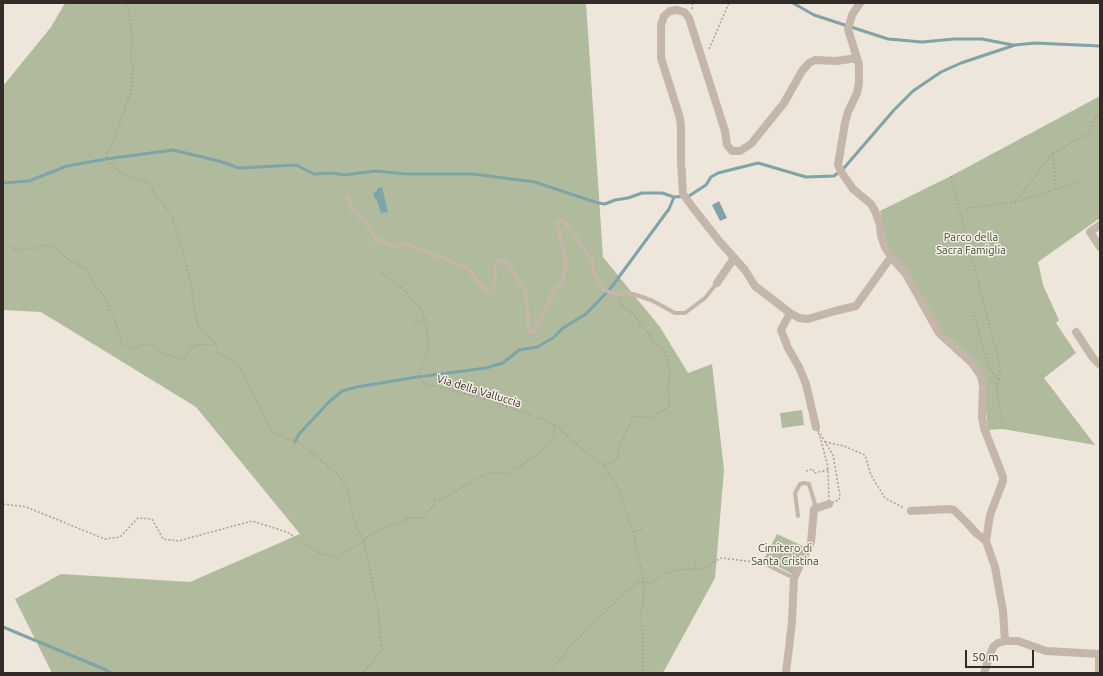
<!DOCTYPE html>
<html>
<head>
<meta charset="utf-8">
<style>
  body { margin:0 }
  #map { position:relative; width:1103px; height:676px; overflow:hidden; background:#eee5db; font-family:Ubuntu,sans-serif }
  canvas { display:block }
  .frame { position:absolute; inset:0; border:4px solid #322b28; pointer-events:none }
  .scale { position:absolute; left:965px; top:650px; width:69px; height:18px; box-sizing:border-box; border:2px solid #322b28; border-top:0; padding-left:5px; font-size:12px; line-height:14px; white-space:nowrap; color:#322b28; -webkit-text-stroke:3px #f6efe7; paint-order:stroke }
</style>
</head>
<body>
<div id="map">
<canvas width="1103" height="676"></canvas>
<div class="frame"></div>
<div class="scale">50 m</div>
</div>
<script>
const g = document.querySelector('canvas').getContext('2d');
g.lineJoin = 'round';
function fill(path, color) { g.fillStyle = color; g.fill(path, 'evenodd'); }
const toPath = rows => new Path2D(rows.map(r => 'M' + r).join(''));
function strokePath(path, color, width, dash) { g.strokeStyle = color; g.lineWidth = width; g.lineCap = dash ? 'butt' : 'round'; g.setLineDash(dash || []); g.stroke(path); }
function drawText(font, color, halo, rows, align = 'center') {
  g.font = font + ' Ubuntu,sans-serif'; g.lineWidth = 3; g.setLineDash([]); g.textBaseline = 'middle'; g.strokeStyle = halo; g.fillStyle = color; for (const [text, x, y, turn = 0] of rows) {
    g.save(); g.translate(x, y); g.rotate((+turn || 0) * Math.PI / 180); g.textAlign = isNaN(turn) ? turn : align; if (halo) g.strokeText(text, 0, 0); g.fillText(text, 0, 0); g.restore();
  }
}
fill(toPath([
  [65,3,586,3,603,257,660,327,688,373,712,364,724,470,715,578,663,673,52,673,15,599,61,574,190,582,300,534,196,407,41,312,3,310,3,86,51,27],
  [1100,96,1100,218,1038,262,1043,285,1059,320,1056,323,1076,353,1044,378,1095,445,1003,429,988,430,983,377,940,329,893,257,885,238,880,211,951,176],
  [802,410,804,425,782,428,780,413],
  [777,534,807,548,794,575,764,559]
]), '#b0bb9d');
fill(toPath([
  [382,187,388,212,381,213,377,201,374,197,373,193,376,192,378,188],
  [719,201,727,218,720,221,712,205]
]), '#7ea4a7');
strokePath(toPath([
  [793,3,814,15,888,39,922,42,954,39,982,39,1013,45],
  [3,183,29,181,67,166,106,159,173,150,219,161,239,168,296,165,314,174,333,173,344,175,375,171,407,174,473,174,535,182,598,203,605,204,615,200,628,198,642,193,662,193,674,197,689,196,706,185,711,177,718,173,758,163,806,177,834,176,844,168,894,110,913,91,941,72,961,63,1015,45,1035,43,1100,46],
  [295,442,299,434,329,402,342,391,357,387,417,377,486,368,503,363,519,350,537,347,553,338,563,328,586,314,610,289,669,209,674,197],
  [3,627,104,669,111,673]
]), '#7ea4a7', 3);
strokePath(toPath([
  [127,3,132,34,131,63,134,66,132,72,132,88,112,146,107,152,106,159,111,165,122,173,146,182,172,216,190,278,195,312,199,328,216,344,218,353,234,361,241,369,272,432,301,444,334,471,346,485,356,526,364,541,378,611,382,649,363,673],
  [692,9,693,3],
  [709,49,729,3],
  [951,176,999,362,1000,375,997,392,1003,429],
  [1056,189,1053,153,1088,134,1096,117,1100,115],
  [1015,202,1053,153],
  [961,216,970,208,1015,202,1081,181],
  [3,244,15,249,20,250,27,248,32,250,43,245,52,246,69,260,87,270,93,283,104,296,116,323,122,345,133,349,147,344,153,345,162,353,184,360,194,345,216,344],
  [378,270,403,289,420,308,425,320,429,349,417,377,427,384,492,401,554,424,587,453,603,465,610,474,619,491,633,532,644,582,643,607,640,618,643,634,643,665,642,673],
  [973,311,983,349,993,374,999,380],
  [414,323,425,320],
  [991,381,998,385],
  [816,427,833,455,840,496,839,500,829,504,828,467,821,440,816,427],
  [825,442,844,446,865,455,871,475,885,498,904,508],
  [603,465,614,462,618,457,618,451,633,416,652,418,670,405,668,392,670,372,666,355,662,348,654,343,646,330,633,314,625,308,619,300],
  [806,471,813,469,814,473,828,470],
  [605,478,610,474],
  [3,504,26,507,105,539,120,537,138,518,152,519,163,539,178,541,252,521,287,532,317,552,337,558,348,550,364,541,371,535,388,526,410,518,423,518,434,505,434,499,440,500,483,475,494,472,508,474,538,454,545,448,554,437,554,424],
  [633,532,642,529],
  [781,563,787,550],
  [693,570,696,557],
  [549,673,570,647,612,605,632,587,641,581,650,583,664,574,678,570,702,569,721,558,755,562]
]), '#b0a093', 1.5, [2, 2]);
strokePath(toPath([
  [348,198,352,210,366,223,376,239,395,246,407,244,467,268,488,293,493,291,495,282,494,267,499,260,507,262,525,291,529,332,535,331,552,294,562,283,566,263,557,224,559,220,565,222,592,260,595,276,602,289,612,293,633,294,651,300,675,313,685,313,705,298,717,283],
  [798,516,795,493,800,484,804,483,809,484,815,504,814,509],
  [761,562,794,578]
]), '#c4b6a9', 4);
strokePath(toPath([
  [860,3,852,15,848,29,859,65,859,83,857,93,848,112,845,123,838,165,842,173,853,189,871,204,875,211,880,225,881,236,885,247,891,257,906,274,939,333,972,363,981,376,983,386,982,417,984,428,1003,477,1003,481,990,515,986,541,995,567,1003,611,1005,641],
  [857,58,836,61,815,60,809,63,802,71,784,103,751,144,740,151,732,151,727,145,725,131,689,18,684,12,677,10,670,11,664,16,661,25,661,58,680,118,681,128,681,161,683,194,694,209,720,242,745,270,755,286,790,313,799,318,808,319,835,311,856,306,891,257],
  [1100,225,1090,232,1100,247],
  [717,283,734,258],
  [790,313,781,330,788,348,799,367,806,384,816,427],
  [1076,332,1093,358,1100,365],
  [911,511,948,509,954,510,968,524,976,533,986,541],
  [786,673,792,622,794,578,811,542,814,509,829,504],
  [984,673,993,647,998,643,1005,641,1018,641,1046,651,1100,654],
  [1099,673,1099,654]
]), '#c4b6a9', 8);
drawText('11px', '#414d2f', '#f6efe7', [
  ["Parco della",971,237],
  ["Sacra Famiglia",971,250],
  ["Cimitero di",785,548],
  ["Santa Cristina",785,561]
]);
drawText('11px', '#322b28', '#f6efe7', [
  ["Via della Valluccia",479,391,17]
]);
</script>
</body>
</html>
